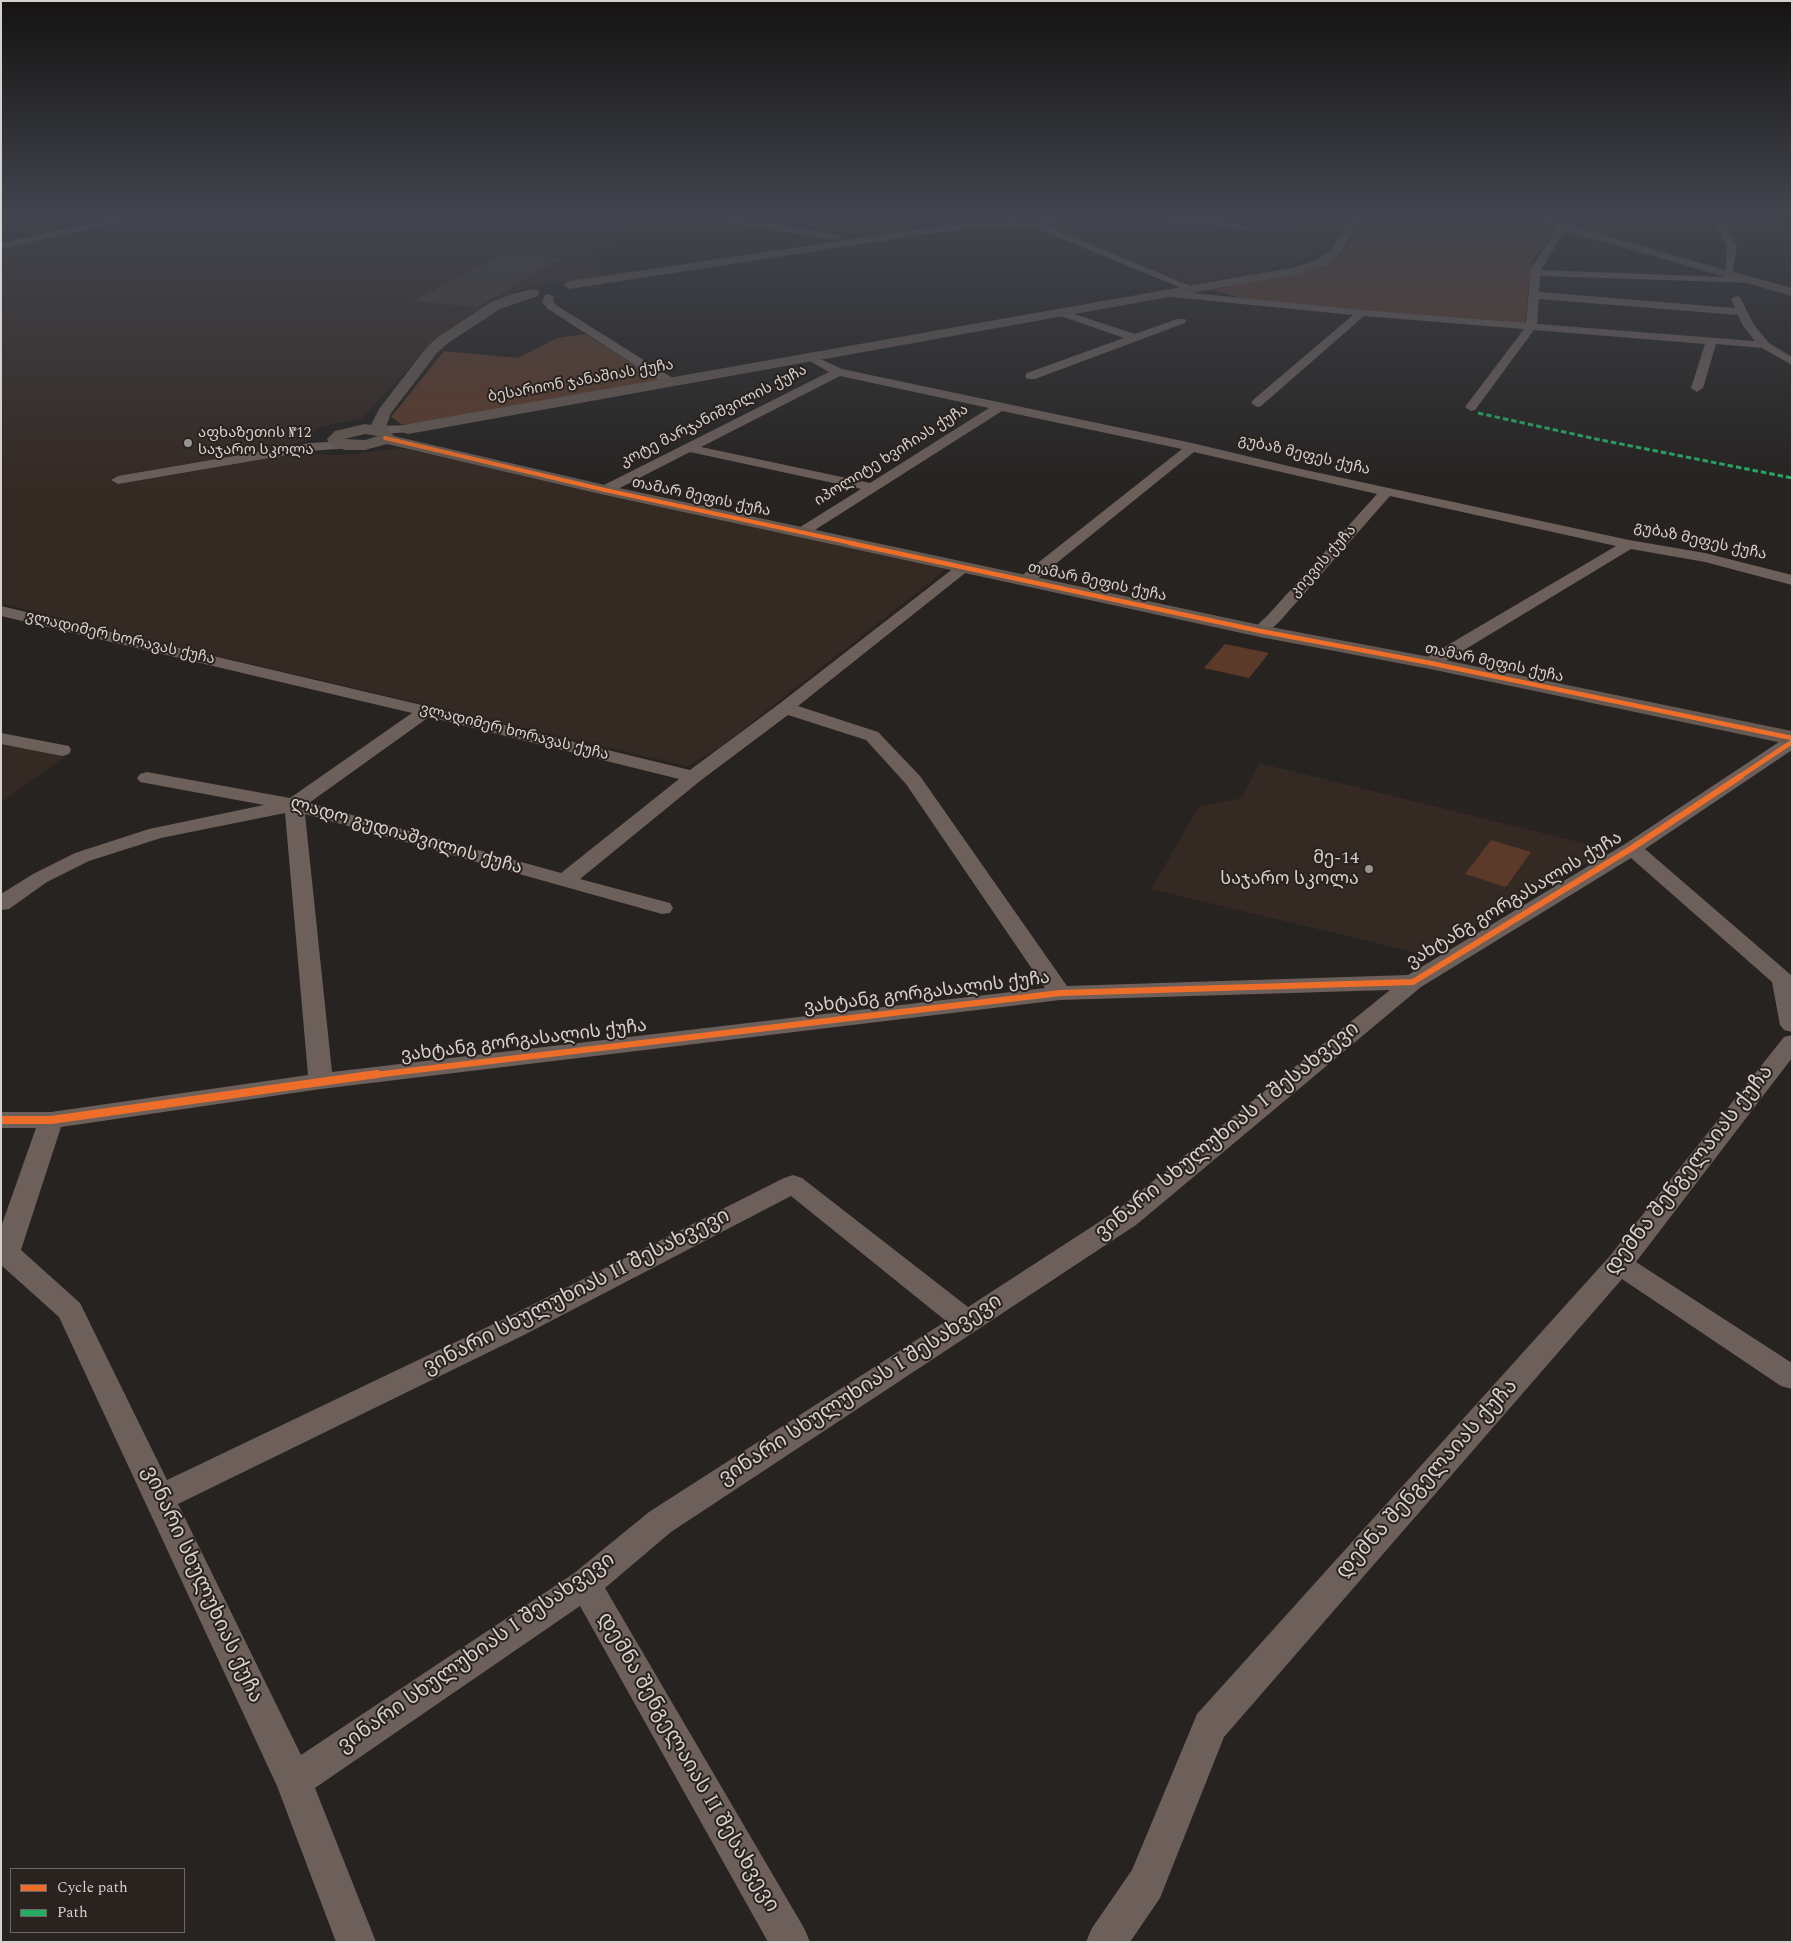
<!DOCTYPE html>
<html>
<head>
<meta charset="utf-8">
<style>
  body { margin:0 }
  #map { position:relative; width:1793px; height:1943px; overflow:hidden; background:#262321; font-family:Spectral,serif }
  canvas { display:block }
  .frame { position:absolute; inset:0; border:2px solid #d6d1ce; pointer-events:none }
  .legend { position:absolute; left:10px; top:1868px; width:175px; height:65px; box-sizing:border-box; background:#29221e; border:1px solid #6e6864; margin:0; padding:6px 9px; list-style:none; font-size:15px; color:#d6d1ce }
  .legend li { display:flex; align-items:center; gap:10px; height:25px }
  .legend b { width:25px; border:1px solid #6e6864 }
</style>
</head>
<body>
<div id="map">
<canvas width="1793" height="1943"></canvas>
<div class="frame"></div>
<ul class="legend">
<li><b style="height:6px;background:#ee6e29"></b>Cycle path</li>
<li><b style="height:6px;background:#26ab63"></b>Path</li>
</ul>
</div>
<script>
const g = document.querySelector('canvas').getContext('2d');
g.lineJoin = 'round';
function fill(path, color) { g.fillStyle = color; g.fill(path, 'evenodd'); }
const toPath = rows => new Path2D(rows.map(r => 'M' + r).join(''));
function strokePath(path, color, width, dash) { g.strokeStyle = color; g.lineWidth = width; g.lineCap = dash ? 'butt' : 'round'; g.setLineDash(dash || []); g.stroke(path); }
function drawText(font, color, halo, rows, align = 'center') {
  g.font = font + ' Spectral,"Noto Sans Georgian",serif'; g.lineWidth = 4; g.setLineDash([]); g.textBaseline = 'middle'; g.strokeStyle = halo; g.fillStyle = color; for (const [text, x, y, turn = 0] of rows) {
    g.save(); g.translate(x, y); g.rotate((+turn || 0) * Math.PI / 180); g.textAlign = isNaN(turn) ? turn : align; if (halo) g.strokeText(text, 0, 0); g.fillText(text, 0, 0); g.restore();
  }
}
fill(toPath([
  [129,218,657,218,594,253,607,277,571,283,546,283,530,286,515,292,437,338,362,418,324,426,317,429,310,435,310,440,297,442,306,452,326,455,347,455,400,448,948,568,719,748,687,766,115,632,1,603,1,247],
  [1075,218,1163,218,1216,222,1262,221,1332,232,1317,254,1292,264,1192,285,1061,233],
  [1,744,68,755,1,802],
  [1259,763,1611,850,1421,954,1151,889,1199,807,1242,798]
]), '#352923');
fill(toPath([
  [1364,218,1523,218,1554,229,1531,263,1525,324,1281,304,1240,298,1213,290,1318,267,1341,255],
  [585,334,661,381,403,425,391,417,444,351,518,358,557,338],
  [1225,644,1269,653,1249,678,1204,668],
  [1491,840,1531,852,1506,887,1465,874]
]), '#5c3a29');
fill(toPath([
  [504,254,563,258,477,307,413,301]
]), '#443b35');
fill(toPath([
  [114,218,129,218,124,221,1,249,1,243,114,218],
  [1144,218,1185,218,1226,220,1249,228,1244,231,1226,226,1149,221,1144,218],
  [1713,218,1721,218,1737,246,1732,277,1756,279,1757,281,1756,283,1540,276,1539,292,1735,308,1731,299,1736,296,1740,297,1754,325,1769,343,1792,357,1792,365,1762,348,1716,344,1703,388,1697,392,1691,388,1705,344,1534,330,1475,410,1471,411,1465,407,1524,329,1364,316,1261,406,1257,407,1251,403,1253,400,1353,315,1172,297,1167,294,1172,291,1362,310,1526,323,1531,268,1559,225,1565,225,1567,227,1541,270,1725,277,1727,246,1713,218],
  [1539,299,1738,315,1743,326,1755,341,1537,324,1539,299],
  [1030,222,1049,227,1200,290,1195,293,1191,292,1043,231,1027,227,1025,225,1030,222],
  [549,294,554,297,553,301,556,305,674,379,676,382,674,385,666,385,548,309,542,302,545,295,549,294],
  [1062,310,1135,334,1177,319,1185,319,1186,321,1185,323,1035,379,1027,379,1025,376,1027,373,1124,338,1058,315,1057,313,1062,310],
  [812,355,842,369,1192,443,1301,469,1629,540,1705,553,1792,575,1792,585,1705,562,1631,549,1436,667,1430,668,1424,667,1421,663,1424,659,1616,546,1390,496,1280,621,1266,634,1260,636,1254,634,1252,631,1254,628,1268,615,1377,494,1194,452,1032,583,1026,585,1020,583,1018,580,1020,577,1182,449,1002,411,807,535,802,536,797,535,795,532,797,529,861,489,690,452,610,493,600,493,598,490,600,487,829,372,808,360,806,358,812,355],
  [840,376,989,408,870,483,701,447,840,376],
  [408,425,413,426,414,429,413,432,379,434,373,430,379,426,408,425],
  [345,441,350,442,352,445,350,448,310,451,118,484,111,480,118,476,310,443,345,441],
  [964,562,969,564,972,567,969,570,798,706,878,732,920,776,1067,986,1408,975,1625,844,1785,738,1792,737,1792,750,1645,849,1791,975,1792,1032,1784,1030,1780,1025,1772,982,1631,858,1421,987,1136,1225,671,1532,605,1588,804,1928,810,1942,768,1942,580,1606,315,1788,376,1942,336,1942,277,1786,59,1317,1,1265,1,1227,36,1128,1,1128,1,1112,51,1112,308,1075,285,813,161,838,89,861,47,882,9,909,1,910,1,894,33,874,75,853,149,829,264,805,140,782,137,778,140,774,147,772,290,798,412,713,1,616,1,606,426,706,690,770,779,704,959,564,964,562],
  [788,715,866,740,906,784,1045,988,332,1072,305,814,662,914,670,913,673,908,670,903,580,879,700,781,788,715],
  [429,717,679,779,561,873,309,803,429,717],
  [1390,990,1116,1211,968,1307,802,1178,793,1175,784,1178,504,1319,167,1480,80,1303,21,1250,61,1127,321,1089,1060,1000,1390,990],
  [791,1196,946,1321,649,1512,573,1574,301,1755,178,1504,524,1335,791,1196],
  [1,733,69,746,71,750,69,754,62,756,1,744,1,733],
  [1792,1035,1792,1058,1636,1262,1792,1363,1792,1389,1781,1386,1622,1279,1224,1737,1160,1898,1130,1942,1086,1942,1092,1928,1132,1870,1197,1714,1609,1257,1784,1037,1792,1035]
]), '#6d5f5a');
fill(toPath([
  [709,218,734,218,836,234,842,237,836,240,715,221,709,218],
  [1006,218,1033,222,1052,218,1066,218,1049,226,1033,228,993,227,941,232,569,289,563,285,569,281,941,226,1006,221,1006,218],
  [1352,218,1363,218,1339,255,1326,265,1297,274,408,434,402,432,400,429,402,426,408,424,1295,267,1318,259,1331,250,1352,218],
  [1532,218,1547,218,1697,262,1792,288,1792,296,1558,229,1532,218],
  [533,289,538,290,539,293,538,296,500,309,448,343,437,353,391,413,386,427,394,436,605,485,1260,625,1430,657,1792,731,1792,745,1430,669,1260,637,605,495,387,444,365,450,345,450,330,445,327,439,335,431,365,424,371,425,379,409,427,347,438,337,490,303,512,294,533,289],
  [365,434,378,436,365,440,344,439,365,434]
]), '#655952');
strokePath(toPath([
  [1478,413,1596,439,1792,478]
]), '#26ab63', 3, [5.5, 3]);
strokePath(toPath([
  [385,438,605,490,856,544]
]), '#ee6e29', 4);
strokePath(toPath([
  [850,543,1260,631,1430,663,1792,738],
  [1739,777,1792,742]
]), '#ee6e29', 4.5);
strokePath(toPath([
  [366,1076,1060,993,1413,982,1632,848,1741,776]
]), '#ee6e29', 6);
strokePath(toPath([
  [1,1120,51,1120,377,1074]
]), '#ee6e29', 8);
const sky = g.createLinearGradient(0, 0, 0, 490);
sky.addColorStop(0, '#151312');
sky.addColorStop(0.44, '#41454e');
sky.addColorStop(1, '#41454e00');
g.fillStyle = sky;
g.fillRect(0, 0, 1793, 490);
for (const [x, y, r, color] of [
  [188,443,5,"#989491"],
  [1369,869,5,"#989491"]
]) { const dot = new Path2D(); dot.arc(x, y, r, 0, 2 * Math.PI); g.fillStyle = color; g.fill(dot); strokePath(dot, '#29221e', 2); }
drawText('15px', '#d6d1ce', '#29221e', [
  ["ბესარიონ ჯანაშიას ქუჩა",581,382,-10],
  ["კოტე მარჯანიშვილის ქუჩა",714,417,-27],
  ["იპოლიტე ხვიჩიას ქუჩა",892,456,-32],
  ["გუბაზ მეფეს ქუჩა",1304,456,13],
  ["თამარ მეფის ქუჩა",701,498,12],
  ["გუბაზ მეფეს ქუჩა",1700,542,12],
  ["კიევის ქუჩა",1324,562,-48],
  ["თამარ მეფის ქუჩა",1097,583,12],
  ["ვლადიმერ ხორავას ქუჩა",120,639,13],
  ["თამარ მეფის ქუჩა",1494,664,12],
  ["ვლადიმერ ხორავას ქუჩა",514,733,14]
]);
drawText('15px', '#d6d1ce', '#29221e', [
  ["აფხაზეთის №12",198,434],
  ["საჯარო სკოლა",198,451]
], 'left');
drawText('18px', '#d6d1ce', '#29221e', [
  ["ლადო გუდიაშვილის ქუჩა",406,837,16],
  ["ვახტანგ გორგასალის ქუჩა",1515,901,-31],
  ["ვახტანგ გორგასალის ქუჩა",927,994,-7],
  ["ვახტანგ გორგასალის ქუჩა",524,1042,-7]
]);
drawText('18px', '#d6d1ce', '#29221e', [
  ["მე-14",1359,859],
  ["საჯარო სკოლა",1359,880]
], 'right');
drawText('21px', '#d6d1ce', '#29221e', [
  ["ვინარი სხულუხიას I შესახვევი",1228,1132,-39],
  ["დემნა შენგელაიას ქუჩა",1690,1171,-52],
  ["ვინარი სხულუხიას II შესახვევი",577,1293,-27],
  ["ვინარი სხულუხიას I შესახვევი",861,1391,-33],
  ["დემნა შენგელაიას ქუჩა",1428,1480,-48],
  ["ვინარი სხულუხიას ქუჩა",201,1585,65],
  ["ვინარი სხულუხიას I შესახვევი",477,1654,-35],
  ["დემნა შენგელაიას II შესახვევი",687,1763,60]
]);
</script>
</body>
</html>
